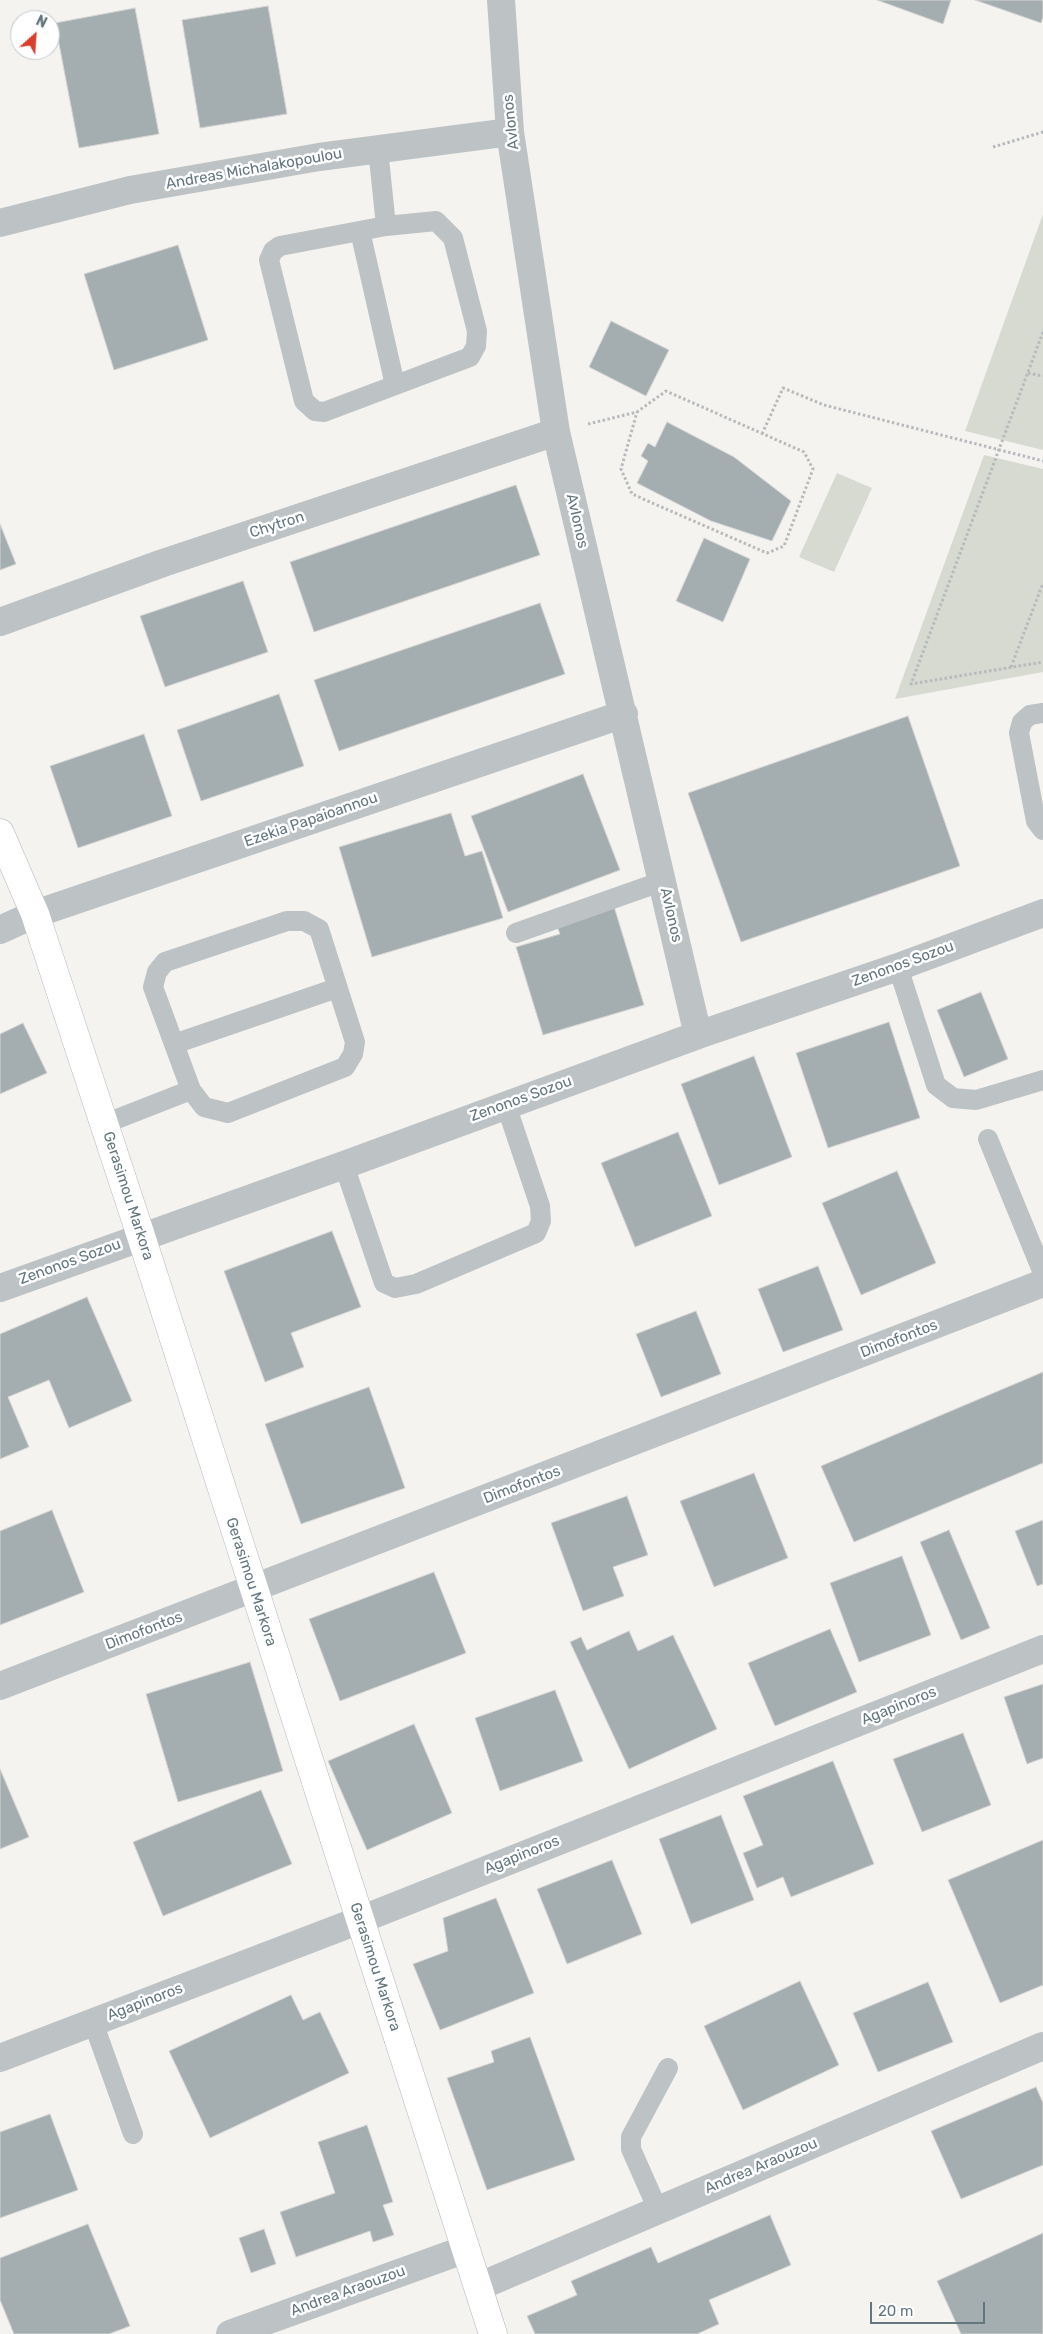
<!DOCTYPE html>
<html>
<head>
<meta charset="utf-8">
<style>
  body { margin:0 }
  #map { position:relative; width:1043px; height:2334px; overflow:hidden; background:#f4f3f0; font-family:Rubik,sans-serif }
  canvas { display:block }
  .north { position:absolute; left:10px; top:10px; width:50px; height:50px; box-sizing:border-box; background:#fff; border:1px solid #c1c9cc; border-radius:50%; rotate:26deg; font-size:14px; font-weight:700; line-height:20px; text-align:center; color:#64777f }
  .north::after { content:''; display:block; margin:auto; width:18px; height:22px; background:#d83e2c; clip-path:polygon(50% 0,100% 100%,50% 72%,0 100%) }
  .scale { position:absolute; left:870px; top:2302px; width:115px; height:22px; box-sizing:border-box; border:2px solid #64777f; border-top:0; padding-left:6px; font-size:15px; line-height:18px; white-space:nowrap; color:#64777f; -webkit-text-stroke:4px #fff; paint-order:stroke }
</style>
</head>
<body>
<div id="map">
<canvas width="1043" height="2334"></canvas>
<div class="north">N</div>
<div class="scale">20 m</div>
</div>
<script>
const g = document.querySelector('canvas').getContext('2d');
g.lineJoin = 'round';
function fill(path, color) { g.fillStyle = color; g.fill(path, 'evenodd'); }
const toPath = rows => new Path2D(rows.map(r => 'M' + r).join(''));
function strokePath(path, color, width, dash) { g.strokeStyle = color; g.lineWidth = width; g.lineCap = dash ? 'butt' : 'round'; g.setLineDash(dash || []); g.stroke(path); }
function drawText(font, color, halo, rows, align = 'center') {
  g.font = font + ' Rubik,sans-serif'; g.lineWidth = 5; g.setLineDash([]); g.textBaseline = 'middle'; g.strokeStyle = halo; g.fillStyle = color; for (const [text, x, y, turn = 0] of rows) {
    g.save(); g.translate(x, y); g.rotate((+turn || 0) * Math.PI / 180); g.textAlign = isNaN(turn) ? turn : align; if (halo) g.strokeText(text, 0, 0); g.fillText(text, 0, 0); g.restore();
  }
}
fill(toPath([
  [1043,214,1043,450,965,431],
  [984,455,1043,469,1043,672,895,699],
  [837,473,872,488,834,572,799,557]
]), '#d6dad1');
const building = toPath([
  [877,0,951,0,943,24,877,0],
  [975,0,1043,0,1043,17,1041,23,975,0],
  [268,6,287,114,200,128,182,20,268,6],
  [135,8,159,134,79,148,55,23,135,8],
  [178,245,208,340,114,370,84,274,178,245],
  [611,321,669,350,646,396,589,367,611,321],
  [667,422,734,457,791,501,772,541,711,521,637,483,648,461,641,456,648,443,655,447,667,422],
  [516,485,540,555,314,632,290,562,516,485],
  [0,524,16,564,0,570,0,524],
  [704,538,750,559,723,622,676,601,704,538],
  [243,581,268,652,165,687,140,616,243,581],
  [540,603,565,674,339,751,314,680,540,603],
  [279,694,304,766,201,801,177,730,279,694],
  [908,716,960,866,741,942,688,793,908,716],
  [144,734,172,816,78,848,50,766,144,734],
  [583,774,620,870,508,912,471,816,583,774],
  [451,813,465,856,482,851,503,918,372,957,339,847,451,813],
  [613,903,644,1005,543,1035,516,947,560,934,555,921,613,903],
  [981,992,1008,1059,964,1077,937,1010,981,992],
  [889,1022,920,1118,828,1148,796,1053,889,1022],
  [23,1023,47,1073,0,1094,0,1034,23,1023],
  [754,1056,792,1157,719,1185,681,1084,754,1056],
  [678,1132,712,1216,635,1247,601,1163,678,1132],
  [897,1171,936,1263,861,1295,822,1203,897,1171],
  [332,1231,361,1307,291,1333,304,1367,265,1382,224,1271,332,1231],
  [818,1266,843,1330,783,1352,758,1289,818,1266],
  [87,1297,132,1401,69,1428,49,1380,8,1397,29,1447,0,1459,0,1334,87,1297],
  [696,1311,721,1374,661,1397,636,1334,696,1311],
  [1043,1372,1043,1463,854,1542,821,1466,1043,1372],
  [369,1387,405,1488,301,1524,265,1424,369,1387],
  [754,1473,788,1558,714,1587,680,1501,754,1473],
  [627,1496,648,1555,613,1567,624,1596,583,1611,551,1523,627,1496],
  [52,1510,84,1592,0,1625,0,1531,52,1510],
  [1043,1520,1043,1584,1037,1586,1015,1531,1043,1520],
  [949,1530,990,1628,961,1640,920,1542,949,1530],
  [902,1556,931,1635,859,1662,830,1583,902,1556],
  [434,1572,466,1653,340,1701,309,1619,434,1572],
  [830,1629,857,1692,775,1726,748,1663,830,1629],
  [629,1631,638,1651,673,1635,717,1729,629,1769,570,1642,581,1637,587,1650,629,1631],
  [250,1662,283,1771,178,1802,146,1694,250,1662],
  [1043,1684,1043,1758,1027,1764,1004,1697,1043,1684],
  [555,1690,583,1761,500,1791,475,1718,555,1690],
  [414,1724,452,1813,367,1850,328,1761,414,1724],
  [963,1733,991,1805,922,1832,893,1759,963,1733],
  [833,1761,874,1864,791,1897,783,1877,757,1888,743,1853,763,1845,743,1796,833,1761],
  [0,1769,29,1837,0,1849,0,1769],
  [261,1790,292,1864,163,1916,133,1842,261,1790],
  [721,1815,754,1900,691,1924,659,1839,721,1815],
  [1043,1840,1043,1985,1000,2003,948,1880,1043,1840],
  [612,1860,642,1934,567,1964,537,1889,612,1860],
  [496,1898,534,1993,440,2030,413,1964,448,1951,443,1918,496,1898],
  [800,1981,839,2065,743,2110,704,2026,800,1981],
  [928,1982,953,2042,878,2072,853,2013,928,1982],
  [291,1995,303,2020,320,2012,349,2073,210,2138,169,2051,291,1995],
  [530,2037,575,2160,487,2190,447,2078,494,2062,491,2051,530,2037],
  [1036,2087,1043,2103,1043,2165,961,2199,931,2131,1036,2087],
  [50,2114,78,2190,0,2218,0,2132,50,2114],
  [367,2125,393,2202,383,2205,394,2235,373,2242,370,2231,296,2257,280,2212,335,2193,318,2142,367,2125],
  [770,2215,791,2265,709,2300,719,2324,697,2334,535,2334,527,2316,577,2295,571,2281,651,2247,658,2263,770,2215],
  [88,2224,130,2326,109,2334,14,2334,0,2300,0,2258,88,2224],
  [264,2229,276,2264,251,2273,239,2238,264,2229],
  [1043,2233,1043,2334,961,2334,937,2281,1043,2233]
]);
fill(building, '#a4aeb0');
strokePath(building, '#d5d4d3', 1);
const secondary = toPath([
  [0,833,35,914,141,1236,493,2334]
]);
strokePath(secondary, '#afb6b8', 29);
strokePath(toPath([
  [993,147,1043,132],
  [1043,332,911,684,1043,662],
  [1028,373,1043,376],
  [588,424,637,412,666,391,804,452,813,469,784,546,767,553,632,494,621,469,637,412],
  [762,434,783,388,824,405,1043,461],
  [1011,667,1043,583]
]), '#b7babc', 3, [2.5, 2.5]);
strokePath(toPath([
  [378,149,386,226,436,221,453,238,477,331,476,346,470,357,324,412,315,411,304,401,269,260,273,251,280,246,386,226],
  [360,231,395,385],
  [1043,713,1030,715,1022,722,1019,733,1036,821,1043,830],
  [516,933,663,881],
  [898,967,936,1085,953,1098,976,1100,1043,1080],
  [174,1044,337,988],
  [104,1124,191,1090,204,1107,228,1113,345,1067,353,1054,355,1042,319,929,304,921,287,921,165,962,157,972,153,987,191,1090],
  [988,1139,1043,1273],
  [344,1165,384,1283,395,1288,416,1284,536,1233,541,1221,540,1206,506,1105],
  [93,2022,133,2134],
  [658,2210,631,2149,631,2137,668,2068]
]), '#bdc2c4', 20);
strokePath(toPath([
  [501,0,510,132,556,432,698,1035],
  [0,223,130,190,319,157,510,132],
  [0,622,163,563,556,432],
  [0,930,35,914,624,714],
  [0,1288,344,1165,698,1035,898,967,1043,913],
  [0,1686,1043,1283],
  [0,2058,360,1920,1043,1649],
  [478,2287,1043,2046],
  [230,2334,466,2249]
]), '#bdc2c4', 28);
strokePath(secondary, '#fff', 28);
drawText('15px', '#64777f', '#fff', [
  ["Avlonos",511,122,-96],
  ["Andreas Michalakopoulou",254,169,-10],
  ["Avlonos",577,521,77],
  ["Chytron",277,525,-18],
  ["Ezekia Papaioannou",311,820,-19],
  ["Avlonos",671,915,77],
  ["Zenonos Sozou",903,964,-20],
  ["Zenonos Sozou",521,1099,-20],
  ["Gerasimou Markora",128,1196,72],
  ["Zenonos Sozou",70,1262,-20],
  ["Dimofontos",899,1339,-21],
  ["Dimofontos",522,1485,-21],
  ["Gerasimou Markora",251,1582,72],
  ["Dimofontos",144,1631,-21],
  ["Agapinoros",899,1706,-22],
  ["Agapinoros",522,1855,-22],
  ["Gerasimou Markora",375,1967,72],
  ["Agapinoros",145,2002,-21],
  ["Andrea Araouzou",761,2166,-23],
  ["Andrea Araouzou",348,2291,-20]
]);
</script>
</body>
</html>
